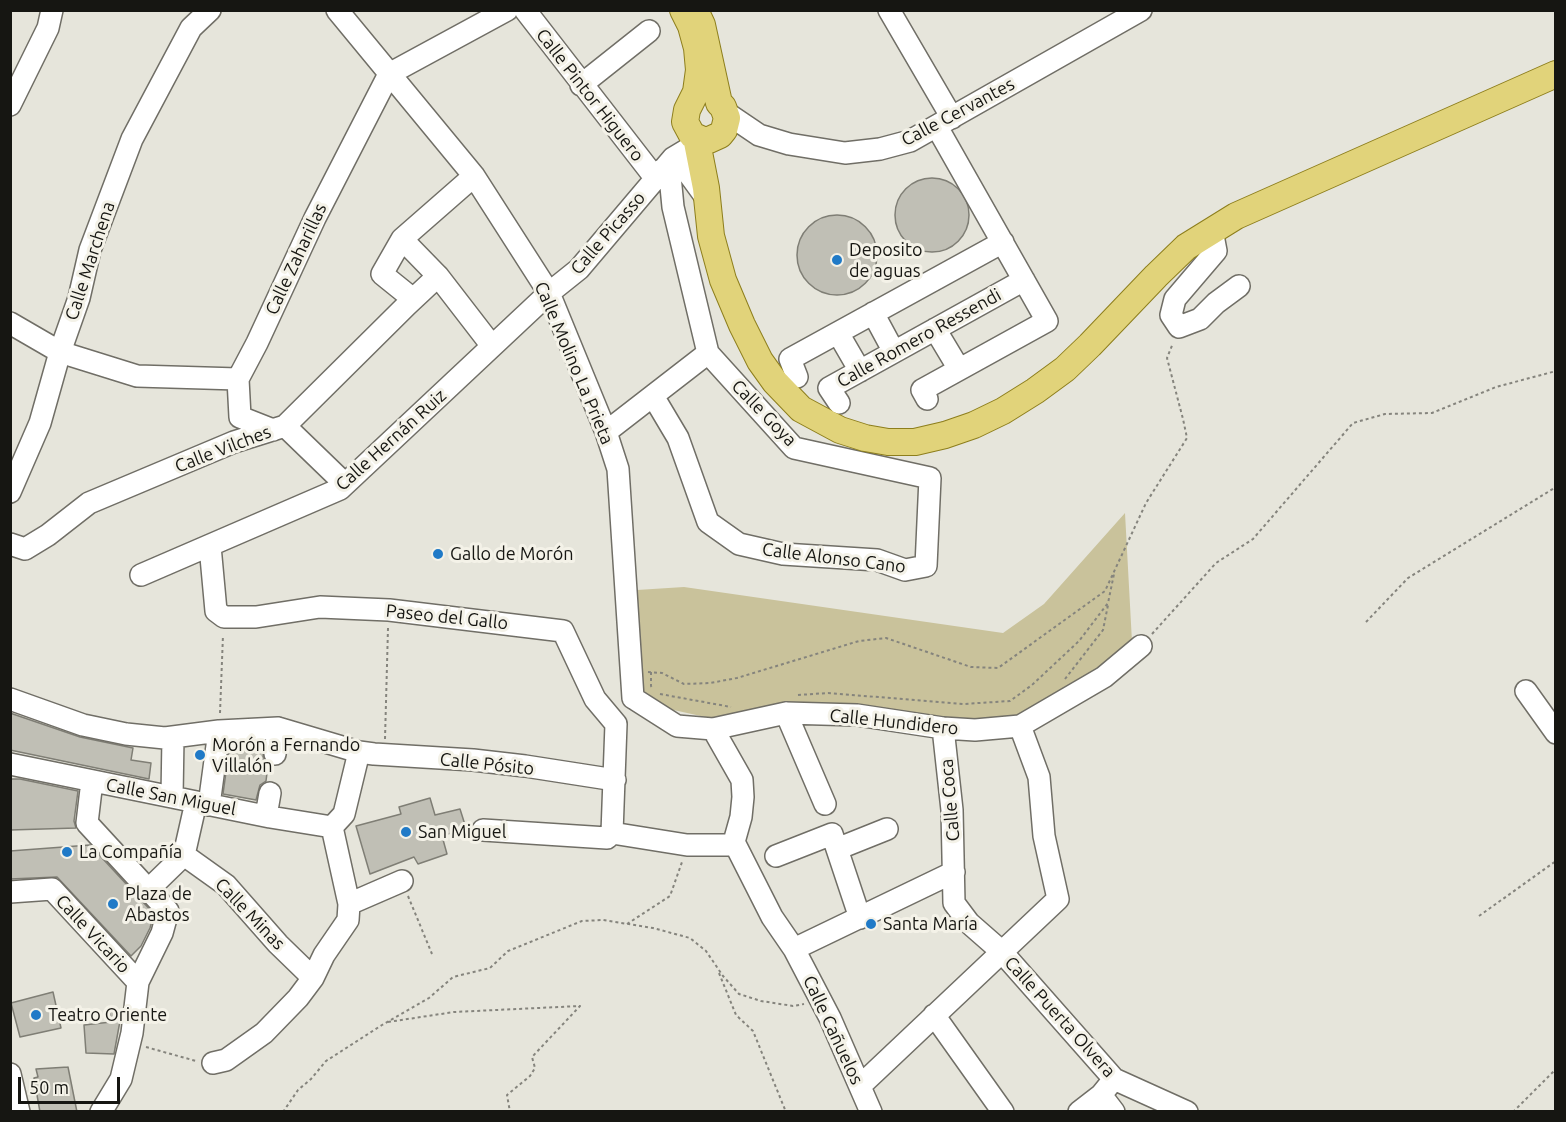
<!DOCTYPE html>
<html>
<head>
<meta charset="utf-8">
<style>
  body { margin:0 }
  #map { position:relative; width:1566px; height:1122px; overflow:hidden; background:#e6e5db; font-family:Ubuntu,sans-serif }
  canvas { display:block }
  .frame { position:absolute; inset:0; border:12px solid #161612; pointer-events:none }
  .scale { position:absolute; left:18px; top:1077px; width:102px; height:27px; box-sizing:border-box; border:3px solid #161612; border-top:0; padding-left:8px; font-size:18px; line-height:21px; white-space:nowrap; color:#161612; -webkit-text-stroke:4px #f4f2e8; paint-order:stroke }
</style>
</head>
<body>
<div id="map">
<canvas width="1566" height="1122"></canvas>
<div class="frame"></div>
<div class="scale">50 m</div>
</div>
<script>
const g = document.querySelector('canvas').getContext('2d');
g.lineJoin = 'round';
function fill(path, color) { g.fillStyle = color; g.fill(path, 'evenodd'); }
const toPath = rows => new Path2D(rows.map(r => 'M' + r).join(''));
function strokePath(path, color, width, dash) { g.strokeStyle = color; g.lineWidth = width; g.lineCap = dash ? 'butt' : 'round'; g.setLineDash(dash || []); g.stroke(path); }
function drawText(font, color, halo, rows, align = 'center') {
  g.font = font + ' Ubuntu,sans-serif'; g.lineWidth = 6; g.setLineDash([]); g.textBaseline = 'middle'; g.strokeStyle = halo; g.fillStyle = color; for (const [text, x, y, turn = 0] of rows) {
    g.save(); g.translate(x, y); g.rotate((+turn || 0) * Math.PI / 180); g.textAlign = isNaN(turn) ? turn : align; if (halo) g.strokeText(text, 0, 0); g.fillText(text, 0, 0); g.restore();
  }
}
fill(toPath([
  [1125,513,1132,642,1082,679,1012,719,719,720,669,709,644,694,638,660,637,590,684,587,1003,633,1044,604]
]), '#c9c29b');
const building = toPath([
  '895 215a37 37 0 1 1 74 0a37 37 0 1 1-74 0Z',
  '797 255a40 40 0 1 1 80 0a40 40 0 1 1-80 0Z',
  [10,713,80,737,133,748,131,760,151,763,149,779,10,750,10,713],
  [264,741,263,759,268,765,266,781,260,785,256,800,223,794,230,743,264,741],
  [10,779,20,779,78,791,74,821,76,828,10,830,10,779],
  [430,798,435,815,460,809,466,828,442,836,447,854,418,864,414,857,370,874,356,826,401,814,399,807,430,798],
  [90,845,154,914,150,928,141,946,131,956,57,877,10,879,10,851,90,845],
  [53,992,61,1028,20,1037,11,1003,53,992],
  [122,1010,114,1054,86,1053,84,1025,111,1022,110,1011,122,1010],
  [68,1067,77,1112,40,1112,34,1078,38,1077,36,1069,68,1067]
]);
fill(building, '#c0bfb5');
strokePath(building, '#7f7e75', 1.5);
const minor = toPath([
  [337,10,474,176,549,293,606,432,618,469,633,698],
  [525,10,656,179],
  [889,10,952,118],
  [389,74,507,10],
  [581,85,649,31],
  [10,105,48,28,52,10],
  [725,112,759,135,789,144,845,153,880,149,910,141,1141,10],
  [673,158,683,166,707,199],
  [1212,230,1216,251,1175,299,1171,315,1179,327,1200,319,1216,303,1239,286],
  [438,276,492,346],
  [413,299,382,274,402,239,474,176],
  [873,313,894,352],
  [10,323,60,352,137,376,238,379],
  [935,329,959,369],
  [838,333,860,371],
  [797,377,790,359,1003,242],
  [653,396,678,438,708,522,739,544,783,554,877,560,905,570,926,566,930,478,794,448,708,353,673,207,670,176,663,169],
  [927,399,922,390,1047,321,937,127],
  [839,403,829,388,1024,280],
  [285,426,345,484],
  [273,430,240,417,238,379,257,343,315,218,389,74],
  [606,432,708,353],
  [10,492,40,423,60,352,79,298,90,250,132,139,191,28,210,10],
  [10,544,25,549,48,535,89,503,234,442,285,426,407,305,438,276,402,239],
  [210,546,216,611,224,617,256,617,320,607,389,610,563,631,595,699,616,724],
  [141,575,340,489,549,293,579,269,673,158,703,140],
  [1526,691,1556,733],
  [633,698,677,726,713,729,786,713,857,715,943,728,975,730,1020,726,1104,677,1141,646],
  [10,699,83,725,126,734,165,738,219,731,278,728,359,752,374,754,473,760,525,766,615,780],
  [786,713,825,804],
  [943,728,952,810,954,903,969,923,1001,951,1114,1079,1187,1112],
  [713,729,742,780,743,797,741,817,734,842,772,917,794,949,830,1018,871,1112],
  [275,754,278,728],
  [10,764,270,817,332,827],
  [92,781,87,823,168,911,162,933,138,982,132,1033,121,1079,101,1112],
  [172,797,173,737],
  [209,805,219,731],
  [266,816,270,793],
  [332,827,349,904,402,881],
  [332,827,344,814,359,752],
  [483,830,607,838,612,833],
  [612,833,687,845,728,845,734,842],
  [612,833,616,724],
  [837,849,887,829],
  [184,855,226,885,278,944,313,978],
  [776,856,832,834,860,918],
  [148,890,184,855,196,802],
  [10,892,52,889,138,982],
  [794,949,954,872],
  [934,1015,1003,1112],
  [213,1063,226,1060,264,1033,298,998,313,978,324,955,348,920,349,904],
  [10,1074,19,1112],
  [860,1086,1058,899,1044,836,1039,777,1020,726],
  [1101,1095,1114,1112],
  [1079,1112,1101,1095,1114,1079]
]);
const major = toPath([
  [683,10,691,26,697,48,699,70,696,92,687,110,685,122,692,135,703,140,709,140,720,135,724,130,727,118,723,107,719,103,702,25,695,10],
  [696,137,706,188,711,236,723,280,742,325,760,361,775,382,801,409,840,430,865,438,888,442,915,442,945,435,974,425,1003,411,1035,391,1065,369,1090,345,1156,276,1186,247,1236,216,1556,74]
]);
strokePath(minor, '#706e66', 24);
strokePath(major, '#8d7e1c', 28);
strokePath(toPath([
  [1366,622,1408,578,1556,487],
  [1152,634,1216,563,1253,539,1353,423,1385,414,1432,413,1496,387,1556,371],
  [648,672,662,673,684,684,710,683,737,678,859,641,886,638,971,667,998,668,1105,591,1146,503,1187,438,1183,419,1167,358,1173,343],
  [651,672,651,686,653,689],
  [1065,679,1103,630,1108,605],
  [660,694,731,707],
  [798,695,828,693,964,704,1010,701,1032,685,1079,641,1108,603,1114,574],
  [220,713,223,635],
  [385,739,388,628],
  [408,896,432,954],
  [1479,916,1556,861],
  [627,924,670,896,682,862],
  [719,973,736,1015,753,1031,786,1112],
  [388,1022,454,1012,580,1006,532,1057,535,1068,530,1076,507,1095,510,1112],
  [146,1047,196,1061],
  [283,1112,298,1090,311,1079,326,1061,382,1025,429,998,453,977,490,968,508,951,582,921,603,920,653,928,690,938,706,951,723,976,739,994,761,1001,793,1006,804,1004],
  [1513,1112,1556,1069]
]), '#85847d', 2, [3, 3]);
strokePath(minor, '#fff', 21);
strokePath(major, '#e1d37a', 26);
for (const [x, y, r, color] of [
  [837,260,6,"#207ac7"],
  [438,554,6,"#207ac7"],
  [200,755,6,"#207ac7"],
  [406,832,6,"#207ac7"],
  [67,852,6,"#207ac7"],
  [113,904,6,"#207ac7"],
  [871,924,6,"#207ac7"],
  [36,1015,6,"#207ac7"]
]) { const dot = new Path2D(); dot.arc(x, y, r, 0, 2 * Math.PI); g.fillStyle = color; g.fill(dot); strokePath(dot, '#f4f2e8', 2); }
drawText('18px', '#161612', '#f4f2e8', [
  ["Calle Pintor Higuero",590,95,52],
  ["Calle Cervantes",958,112,-28],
  ["Calle Picasso",608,233,-49],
  ["Calle Zaharillas",296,259,-65],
  ["Calle Marchena",90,261,-72],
  ["Calle Romero Ressendi",919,338,-29],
  ["Calle Molino La Prieta",574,363,67],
  ["Calle Goya",764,413,46],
  ["Calle Hernán Ruiz",391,440,-42],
  ["Calle Vilches",223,449,-21],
  ["Calle Alonso Cano",834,558,7],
  ["Paseo del Gallo",447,617,6],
  ["Calle Hundidero",894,722,6],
  ["Calle Pósito",487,764,6],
  ["Calle San Miguel",171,797,11],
  ["Calle Coca",950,800,-95],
  ["Calle Minas",250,914,46],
  ["Calle Vicario",93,934,47],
  ["Calle Puerta Olvera",1060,1017,48],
  ["Calle Cañuelos",833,1030,65]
]);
drawText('18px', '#161612', '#f4f2e8', [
  ["Deposito",849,250],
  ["de aguas",849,271],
  ["Gallo de Morón",450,554],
  ["Morón a Fernando",212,745],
  ["Villalón",212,766],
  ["San Miguel",418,832],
  ["La Compañía",79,852],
  ["Plaza de",125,894],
  ["Abastos",125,915],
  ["Santa María",883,924],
  ["Teatro Oriente",48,1015]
], 'left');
</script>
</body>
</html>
